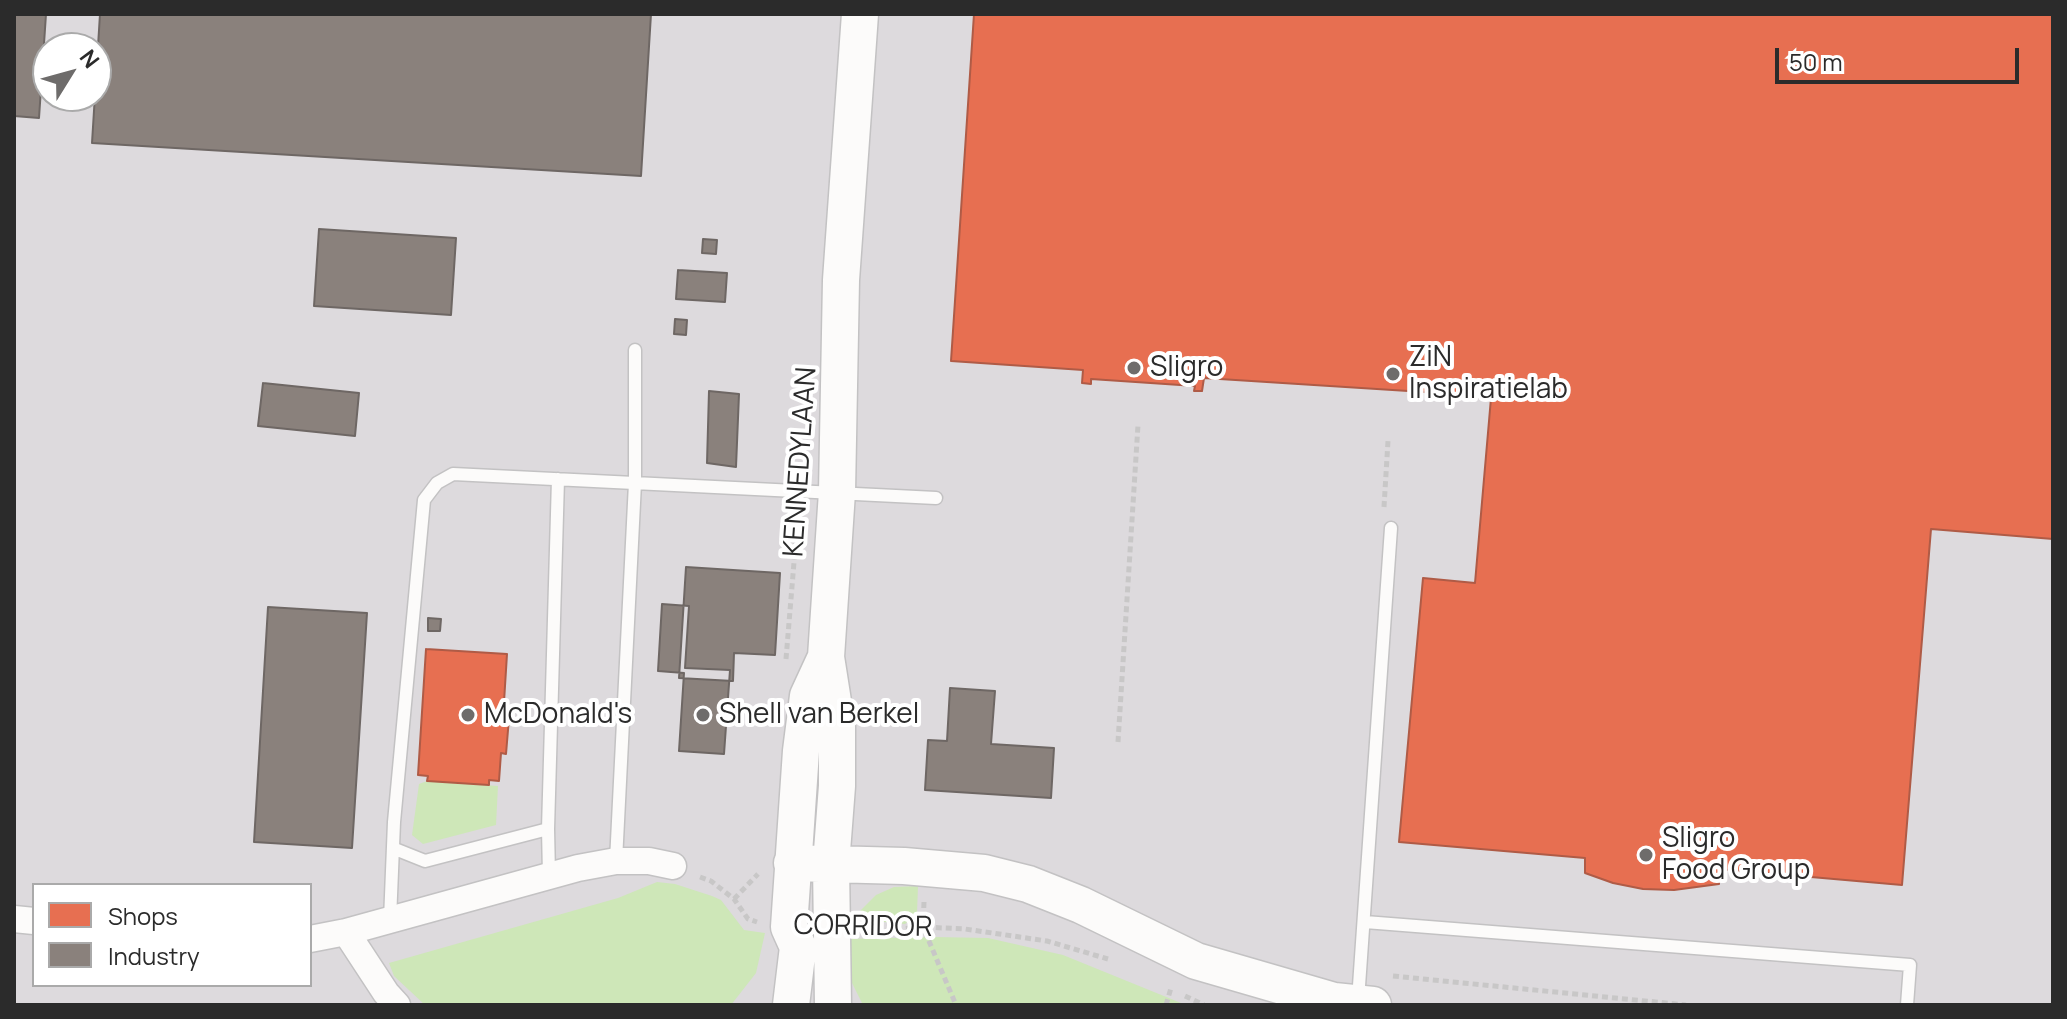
<!DOCTYPE html>
<html>
<head>
<meta charset="utf-8">
<style>
  body { margin:0 }
  #map { position:relative; width:2067px; height:1019px; overflow:hidden; background:#eae5e1; font-family:Manrope,sans-serif }
  canvas { display:block }
  .frame { position:absolute; inset:0; border:16px solid #2b2b2b; pointer-events:none }
  .legend { position:absolute; left:32px; top:883px; width:280px; height:104px; box-sizing:border-box; background:#fff; border:2px solid #aaa; margin:0; padding:10px 14px; list-style:none; font-size:24px; color:#2b2b2b }
  .legend li { display:flex; align-items:center; gap:16px; height:40px }
  .legend b { width:40px; border:2px solid #aaa }
  .north { position:absolute; left:32px; top:32px; width:80px; height:80px; box-sizing:border-box; background:#fff; border:2px solid #aaa; border-radius:50%; rotate:53deg; font-size:22px; font-weight:700; line-height:32px; text-align:center; color:#2b2b2b }
  .north::after { content:''; display:block; margin:auto; width:28px; height:36px; background:#6e6c6b; clip-path:polygon(50% 0,100% 100%,50% 72%,0 100%) }
  .scale { position:absolute; left:1775px; top:48px; width:244px; height:36px; box-sizing:border-box; border:4px solid #2b2b2b; border-top:0; padding-left:10px; font-size:24px; line-height:28px; white-space:nowrap; color:#2b2b2b; -webkit-text-stroke:6px #fff; paint-order:stroke }
</style>
</head>
<body>
<div id="map">
<canvas width="2067" height="1019"></canvas>
<div class="frame"></div>
<ul class="legend">
<li><b style="height:22px;background:#e76f51"></b>Shops</li>
<li><b style="height:22px;background:#8a817c"></b>Industry</li>
</ul>
<div class="north">N</div>
<div class="scale">50 m</div>
</div>
<script>
const g = document.querySelector('canvas').getContext('2d');
g.lineJoin = 'round';
function fill(path, color) { g.fillStyle = color; g.fill(path, 'evenodd'); }
const toPath = rows => new Path2D(rows.map(r => 'M' + r).join(''));
function strokePath(path, color, width, dash) { g.strokeStyle = color; g.lineWidth = width; g.lineCap = dash ? 'butt' : 'round'; g.setLineDash(dash || []); g.stroke(path); }
function drawText(font, color, halo, rows, align = 'center') {
  g.font = font + ' Manrope,sans-serif'; g.lineWidth = 8; g.setLineDash([]); g.textBaseline = 'middle'; g.strokeStyle = halo; g.fillStyle = color; for (const [text, x, y, turn = 0] of rows) {
    g.save(); g.translate(x, y); g.rotate((+turn || 0) * Math.PI / 180); g.textAlign = isNaN(turn) ? turn : align; if (halo) g.strokeText(text, 0, 0); g.fillText(text, 0, 0); g.restore();
  }
}
fill(toPath([
  [14,14,2053,14,2053,1005,14,1005],
  [48,48,96,48,96,96,48,96],
  [34,885,310,885,310,985,34,985]
]), '#dddadd');
fill(toPath([
  [427,781,498,786,496,825,423,844,412,835,419,784],
  [657,882,675,884,712,896,721,900,744,930,765,933,756,973,731,1005,425,1005,394,976,389,963,618,898],
  [918,886,917,913,905,924,852,919,876,895,894,887],
  [935,937,988,938,1063,955,1186,1005,863,1005,847,973,845,939]
]), '#cee7b8');
const shops = toPath([
  [974,14,2053,14,2053,539,1931,529,1902,885,1720,869,1719,884,1674,890,1643,889,1613,883,1585,873,1585,858,1399,842,1423,578,1475,583,1491,398,1471,397,1471,395,1204,378,1202,391,1194,391,1195,386,1091,379,1091,384,1082,383,1083,370,951,361,974,14],
  [426,649,507,654,503,718,509,718,506,754,501,753,499,781,489,780,489,785,427,781,428,776,418,775,426,649]
]);
fill(shops, '#e76f51');
strokePath(shops, '#af5b46', 2);
const industry = toPath([
  [14,14,46,14,39,118,14,116,14,14],
  [100,14,651,14,641,176,92,143,100,14],
  [319,229,456,238,451,315,314,306,319,229],
  [703,239,717,240,716,254,702,253,703,239],
  [678,270,727,273,725,302,676,299,678,270],
  [675,319,687,320,686,335,674,334,675,319],
  [263,383,359,393,355,436,258,426,263,383],
  [709,391,739,394,736,467,707,463,709,391],
  [686,567,780,573,775,655,734,653,733,681,679,678,686,567],
  [662,604,689,606,685,668,730,670,724,754,679,751,684,673,658,671,662,604],
  [268,607,367,613,352,848,254,842,268,607],
  [428,618,441,619,440,631,428,631,428,618],
  [950,688,995,691,991,744,1054,748,1051,798,925,790,928,740,947,741,950,688]
]);
fill(industry, '#8a817c');
strokePath(industry, '#6e6764', 2);
const lane = toPath([
  [395,849,425,861,548,829],
  [616,861,635,483,635,350],
  [549,875,548,829,558,479],
  [390,920,394,822,424,500,437,483,453,474,936,498],
  [1365,922,1910,965,1907,1005],
  [1358,1000,1391,528]
]);
const street = toPath([
  [14,919,34,921],
  [346,932,386,993,397,1005],
  [310,939,346,932,578,868,616,861,649,861,673,866]
]);
const secondary = toPath([
  [792,863,904,866,984,873,1028,884,1081,905,1196,961,1334,1001,1373,1005],
  [791,1005,798,947,789,927,801,751,808,696,826,657],
  [833,1005,831,864,837,786,837,727,826,657,837,492,841,280,860,14]
]);
strokePath(lane, '#c3c2c3', 15);
strokePath(street, '#c3c2c3', 29);
strokePath(secondary, '#c3c2c3', 39);
strokePath(toPath([
  [1384,507,1388,441],
  [786,659,798,514],
  [1118,742,1138,425],
  [700,877,711,881,734,899,748,919,757,922],
  [734,899,758,874],
  [924,902,923,927,956,1005],
  [866,932,923,927,965,929,1047,941,1108,959],
  [1393,976,1686,1005],
  [1185,996,1204,1005],
  [1166,1005,1171,988]
]), '#c8c7c7', 5, [6, 4]);
strokePath(lane, '#fcfbfa', 12);
strokePath(street, '#fcfbfa', 26);
strokePath(secondary, '#fcfbfa', 36);
for (const [x, y, r, color] of [
  [1134,368,8,"#6e6c6b"],
  [1393,374,8,"#6e6c6b"],
  [468,715,8,"#6e6c6b"],
  [703,715,8,"#6e6c6b"],
  [1646,855,8,"#6e6c6b"]
]) { const dot = new Path2D(); dot.arc(x, y, r, 0, 2 * Math.PI); g.fillStyle = color; g.fill(dot); strokePath(dot, '#fff', 3); }
drawText('28px', '#2b2b2b', '#fff', [
  ["ZiN",1409,358],
  ["Inspiratielab",1409,390],
  ["Sligro",1150,368],
  ["McDonald's",484,715],
  ["Shell van Berkel",719,715],
  ["Sligro",1662,839],
  ["Food Group",1662,871]
], 'left');
drawText('28px', '#2b2b2b', '#fff', [
  ["KENNEDYLAAN",801,462,-86],
  ["CORRIDOR",863,927,1]
]);
</script>
</body>
</html>
